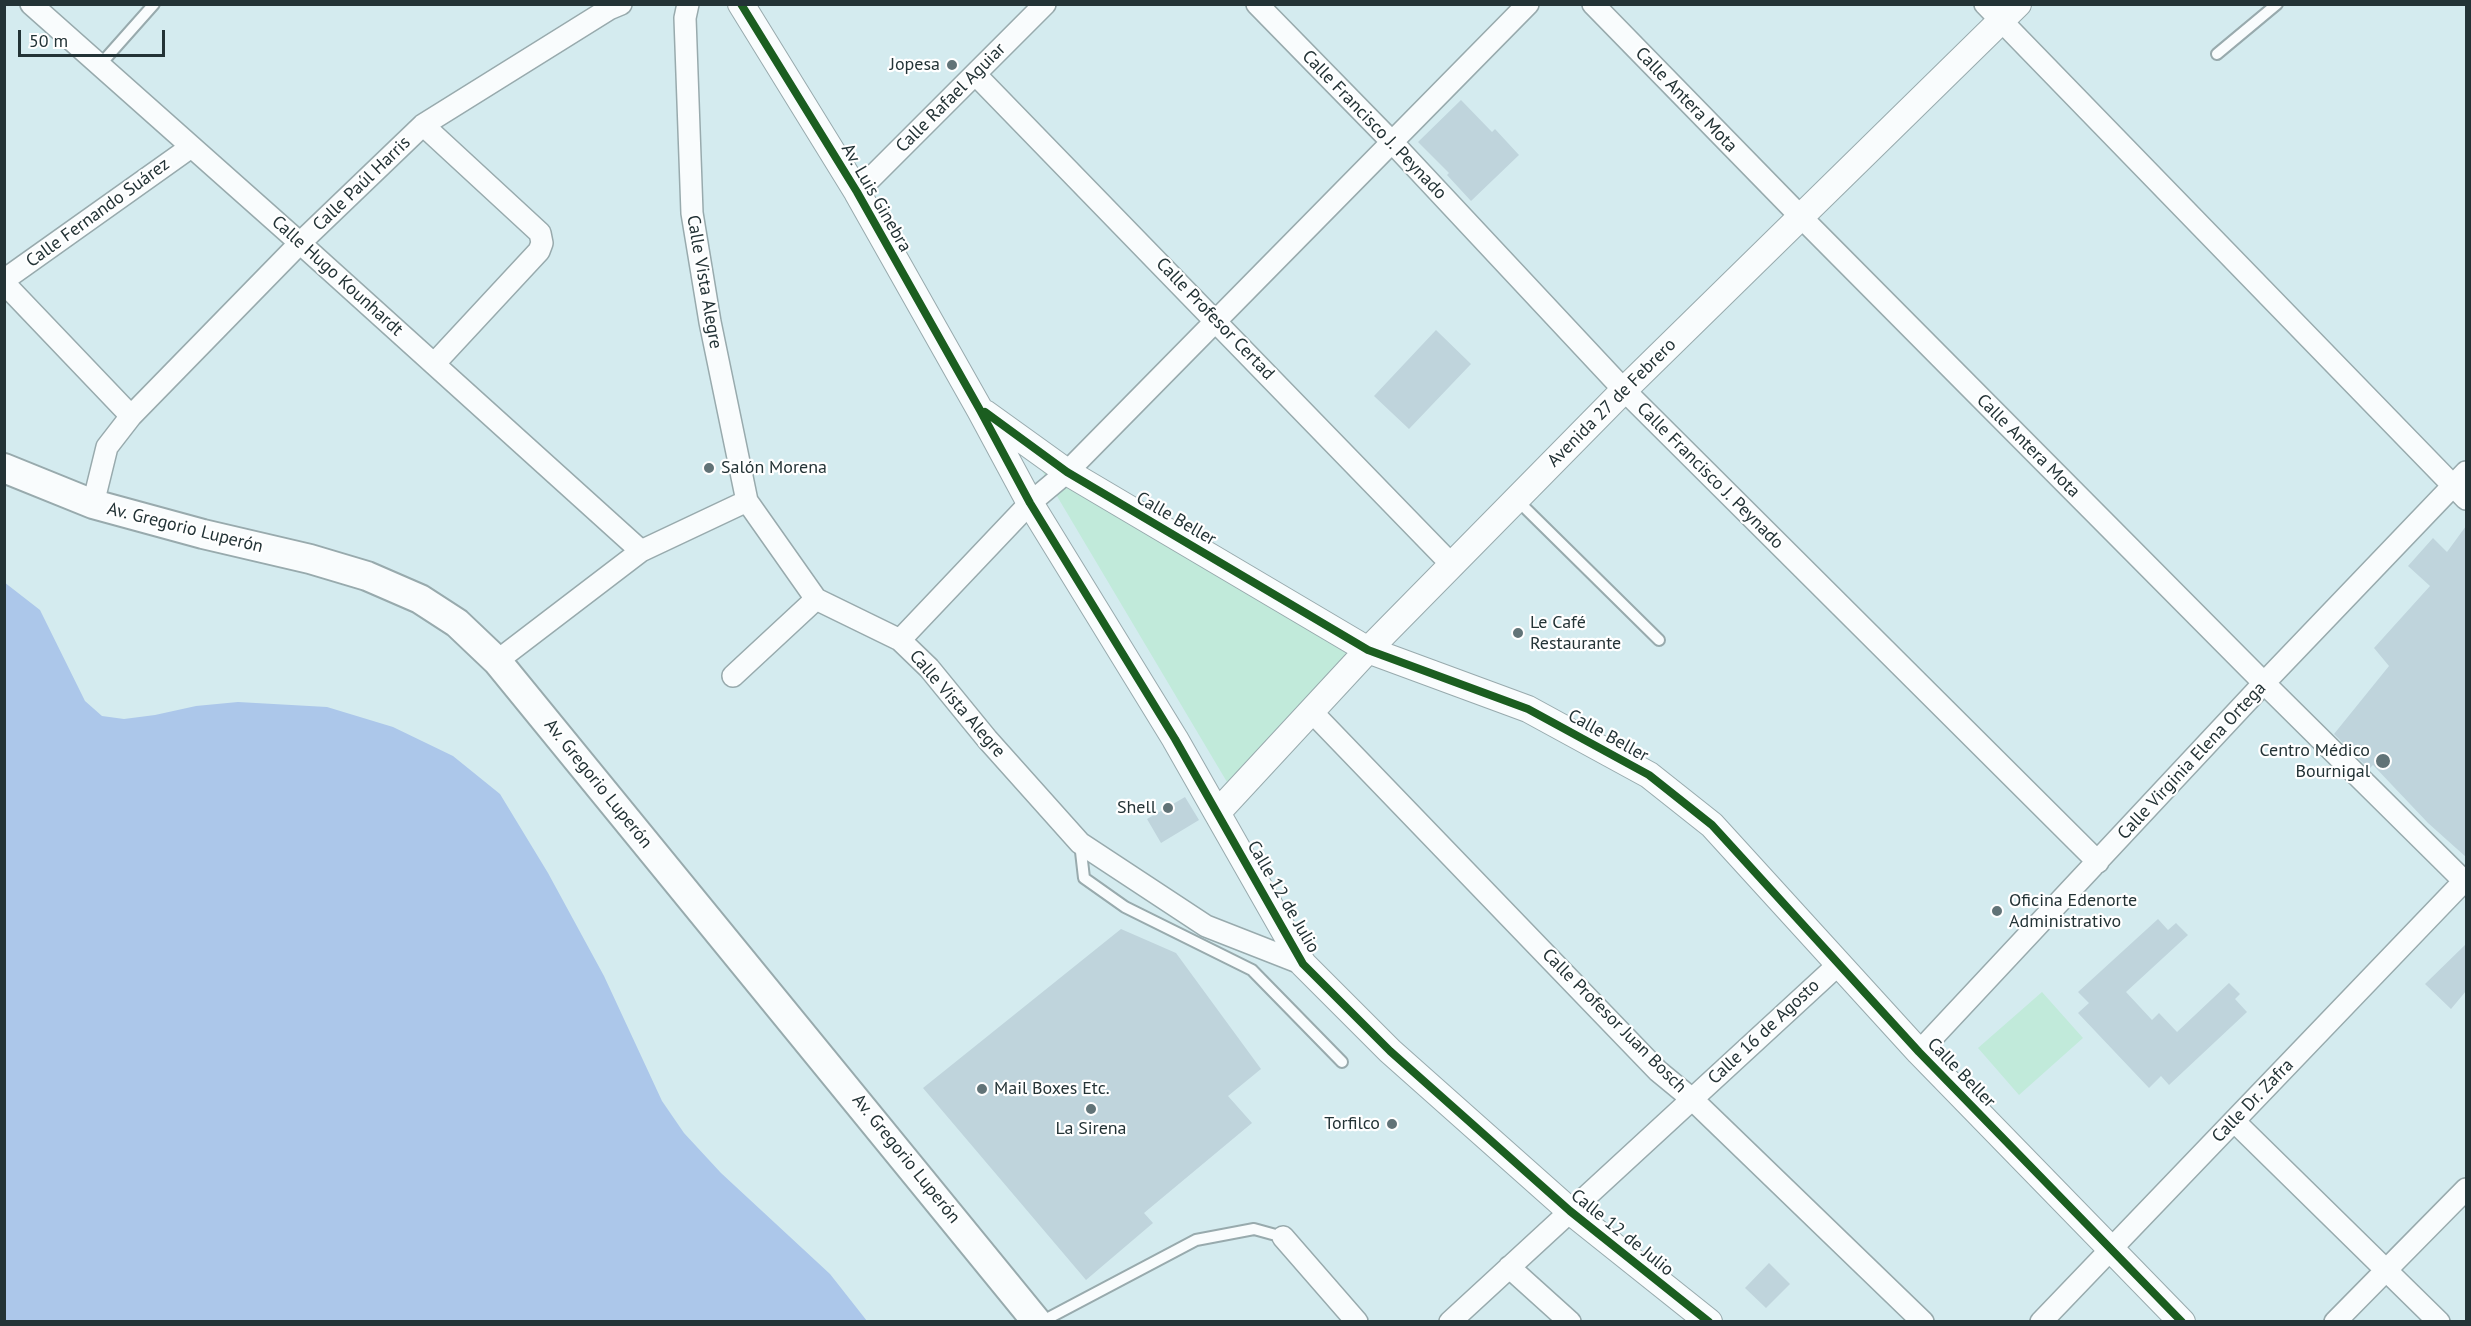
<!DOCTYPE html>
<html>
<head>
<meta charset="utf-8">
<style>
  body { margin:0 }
  #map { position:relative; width:2471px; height:1326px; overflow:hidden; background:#d4ebef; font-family:"PT Sans",sans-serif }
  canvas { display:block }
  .frame { position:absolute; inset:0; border:6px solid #233336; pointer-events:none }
  .scale { position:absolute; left:18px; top:30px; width:147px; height:27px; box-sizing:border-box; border:3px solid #233336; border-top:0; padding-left:8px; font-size:18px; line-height:21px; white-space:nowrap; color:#233336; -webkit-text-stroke:4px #fff; paint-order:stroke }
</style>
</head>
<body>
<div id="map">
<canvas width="2471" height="1326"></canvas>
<div class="frame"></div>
<div class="scale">50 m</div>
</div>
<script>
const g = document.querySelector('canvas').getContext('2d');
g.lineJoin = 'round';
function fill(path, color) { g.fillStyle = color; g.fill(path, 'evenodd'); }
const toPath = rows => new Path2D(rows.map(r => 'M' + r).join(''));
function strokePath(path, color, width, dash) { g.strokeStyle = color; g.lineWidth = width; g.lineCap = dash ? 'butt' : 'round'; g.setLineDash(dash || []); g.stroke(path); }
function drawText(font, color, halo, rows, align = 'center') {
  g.font = font + ' "PT Sans",sans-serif'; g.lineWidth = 4.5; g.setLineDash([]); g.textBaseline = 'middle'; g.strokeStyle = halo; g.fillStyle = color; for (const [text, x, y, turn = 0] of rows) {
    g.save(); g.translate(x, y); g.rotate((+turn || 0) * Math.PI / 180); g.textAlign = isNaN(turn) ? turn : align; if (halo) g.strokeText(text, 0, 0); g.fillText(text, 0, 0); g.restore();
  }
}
fill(toPath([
  [1026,444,1355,650,1227,782],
  [2042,992,2083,1038,2019,1095,1978,1048]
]), '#c1eada');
fill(toPath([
  [4,582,40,610,85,701,102,716,124,719,155,715,196,706,238,702,327,707,393,727,453,756,500,794,548,873,604,976,662,1101,684,1133,721,1173,830,1274,867,1321,5,1321]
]), '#acc7ea');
fill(toPath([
  [1461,100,1492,132,1495,129,1519,155,1471,201,1447,175,1449,173,1418,142],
  [1436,330,1471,364,1409,429,1374,396],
  [2466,526,2466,857,2428,823,2373,765,2369,769,2334,734,2389,666,2374,648,2430,586,2408,566,2433,538,2447,552],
  [1185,797,1199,820,1161,843,1147,819],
  [2158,919,2168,930,2176,923,2188,935,2126,992,2152,1020,2159,1013,2177,1032,2229,983,2240,994,2235,999,2247,1012,2169,1085,2161,1076,2149,1088,2078,1013,2089,1003,2078,992],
  [1121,929,1176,953,1261,1069,1228,1096,1252,1123,1144,1213,1153,1223,1086,1280,923,1088],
  [2466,944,2466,991,2451,1009,2425,984],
  [1769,1263,1790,1284,1766,1308,1745,1288]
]), '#bfd4dc');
const service = toPath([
  [2217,54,2277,4],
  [99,66,154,4],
  [1517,500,1659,640],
  [1080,843,1084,878,1125,907,1252,970,1342,1062],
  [1041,1322,1196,1240,1254,1229,1283,1237]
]);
const minor = toPath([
  [31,4,300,243,641,551],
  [688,4,685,18,692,213,710,322,747,501,816,599,900,640,929,668,987,739,1080,843,1206,926,1303,964],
  [1257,4,1392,142,1624,390,2098,862],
  [1593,4,1801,217,2264,683,2466,883],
  [1985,4,2466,499],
  [975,74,1453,566],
  [423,125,540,233,542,243,539,251,434,364],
  [857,192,1045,4],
  [4,280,191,147],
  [4,283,131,416],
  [93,504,107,447,131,416,300,243,423,125,609,9,621,4],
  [900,640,1030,503,1067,472,1528,4],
  [497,661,641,551,747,501],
  [733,676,816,599],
  [1312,712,1658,1071,1692,1099,1923,1322],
  [1919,1052,2264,683,2466,472],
  [2234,1121,2439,1322],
  [1283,1237,1357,1322],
  [1509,1267,1570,1322],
  [1450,1322,1840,963],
  [2041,1322,2466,879],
  [2335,1322,2466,1189]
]);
const tertiary = toPath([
  [741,4,857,192,980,410,1030,503,1175,739,1303,964,1390,1051,1570,1211,1709,1322],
  [985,413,1067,472,1368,650,1528,709,1649,775,1712,825,1919,1052,2182,1322],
  [1217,813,1368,650,1624,390,2018,4]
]);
const secondary = toPath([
  [4,468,93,504,203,534,310,559,367,576,420,599,457,623,497,661,1037,1322]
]);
strokePath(service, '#98aaad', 14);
strokePath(minor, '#98aaad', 24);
strokePath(tertiary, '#98aaad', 28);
strokePath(secondary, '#98aaad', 32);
strokePath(service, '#f9fcfd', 10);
strokePath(minor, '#f9fcfd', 21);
strokePath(tertiary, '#f9fcfd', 26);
strokePath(secondary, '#f9fcfd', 28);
strokePath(toPath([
  [741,4,857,192,980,410,1030,503,1175,739,1303,964,1390,1051,1570,1211,1709,1322],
  [985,412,1067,472,1368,650,1528,709,1649,775,1712,825,1919,1052,2182,1322]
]), '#1b5e20', 8);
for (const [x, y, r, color] of [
  [952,65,6,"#617377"],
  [709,468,6,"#617377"],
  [1518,633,6,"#617377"],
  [2383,761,8,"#617377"],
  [1168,808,6,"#617377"],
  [1997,911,6,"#617377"],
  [982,1089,6,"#617377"],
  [1091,1109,6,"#617377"],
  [1392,1124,6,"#617377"]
]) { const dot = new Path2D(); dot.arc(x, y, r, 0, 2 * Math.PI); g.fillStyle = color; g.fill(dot); strokePath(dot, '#fff', 2); }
drawText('18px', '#233336', '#fff', [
  ["Jopesa",940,65],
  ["Salón Morena",721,468,"left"],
  ["Le Café",1530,623,"left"],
  ["Restaurante",1530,644,"left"],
  ["Centro Médico",2370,751],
  ["Bournigal",2370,772],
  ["Shell",1156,808],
  ["Oficina Edenorte",2009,901,"left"],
  ["Administrativo",2009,922,"left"],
  ["Mail Boxes Etc.",994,1089,"left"],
  ["Torfilco",1380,1124],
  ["La Sirena",1091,1129,"center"]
], 'right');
drawText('18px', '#233336', '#fff', [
  ["Calle Rafael Aguiar",951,98,-45],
  ["Calle Antera Mota",1686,100,46],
  ["Calle Francisco J. Peynado",1374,125,46],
  ["Calle Paúl Harris",362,184,-44],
  ["Av. Luis Ginebra",876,198,60],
  ["Calle Fernando Suárez",98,213,-36],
  ["Calle Hugo Kounhardt",337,276,42],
  ["Calle Vista Alegre",704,282,80],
  ["Calle Profesor Certad",1215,319,46],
  ["Avenida 27 de Febrero",1612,403,-45],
  ["Calle Antera Mota",2028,446,45],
  ["Calle Francisco J. Peynado",1710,476,45],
  ["Calle Beller",1176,519,30],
  ["Av. Gregorio Luperón",185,528,14],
  ["Calle Vista Alegre",957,704,49],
  ["Calle Beller",1608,736,29],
  ["Calle Virginia Elena Ortega",2192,761,-47],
  ["Av. Gregorio Luperón",598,784,51],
  ["Calle 12 de Julio",1283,897,60],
  ["Calle Profesor Juan Bosch",1614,1021,45],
  ["Calle 16 de Agosto",1764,1032,-43],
  ["Calle Beller",1961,1073,46],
  ["Calle Dr. Zafra",2253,1101,-46],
  ["Av. Gregorio Luperón",906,1159,51],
  ["Calle 12 de Julio",1622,1233,39]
]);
</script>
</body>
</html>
